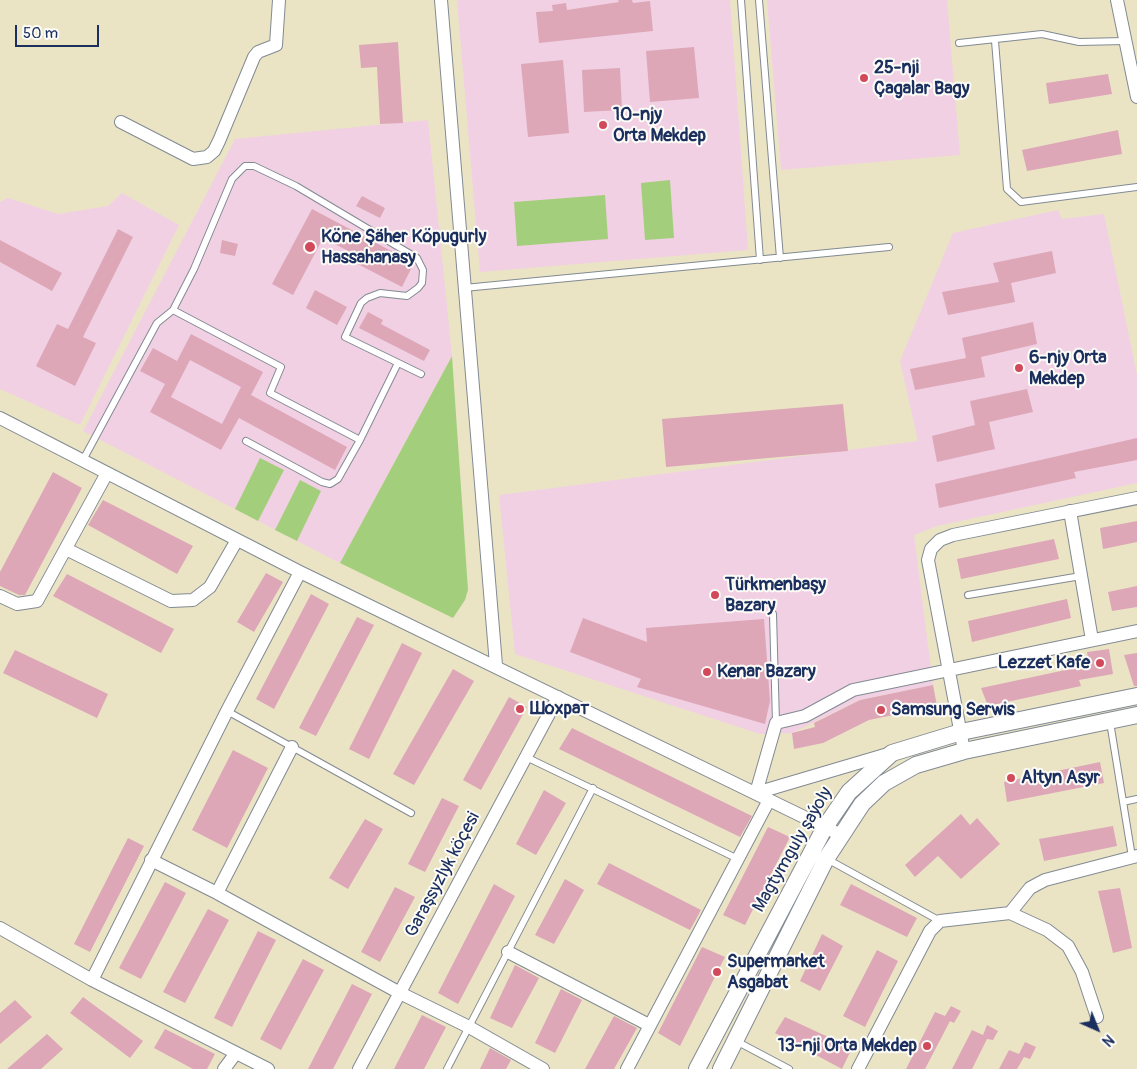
<!DOCTYPE html>
<html>
<head>
<meta charset="utf-8">
<style>
  body { margin:0 }
  #map { position:relative; width:1137px; height:1069px; overflow:hidden; background:#eae4c5; font-family:Pangolin,sans-serif }
  canvas { display:block }
  .north { position:absolute; left:1072px; top:1004px; width:50px; height:50px; -webkit-text-stroke:4px #fdfcf7; paint-order:stroke; rotate:136deg; font-size:14px; font-weight:700; line-height:20px; text-align:center; color:#1b2f5e }
  .north::after { content:''; display:block; margin:auto; width:18px; height:22px; background:#1b2f5e; clip-path:polygon(50% 0,100% 100%,50% 72%,0 100%) }
  .scale { position:absolute; left:15px; top:25px; width:84px; height:22px; box-sizing:border-box; border:2px solid #1b2f5e; border-top:0; padding-left:6px; font-size:15px; line-height:18px; white-space:nowrap; color:#1b2f5e; -webkit-text-stroke:4px #fdfcf7; paint-order:stroke }
</style>
</head>
<body>
<div id="map">
<canvas width="1137" height="1069"></canvas>
<div class="north">N</div>
<div class="scale">50 m</div>
</div>
<script>
const g = document.querySelector('canvas').getContext('2d');
g.lineJoin = 'round';
function fill(path, color) { g.fillStyle = color; g.fill(path, 'evenodd'); }
const toPath = rows => new Path2D(rows.map(r => 'M' + r).join(''));
function strokePath(path, color, width, dash) { g.strokeStyle = color; g.lineWidth = width; g.lineCap = dash ? 'butt' : 'round'; g.setLineDash(dash || []); g.stroke(path); }
function drawText(font, color, halo, rows, align = 'center') {
  g.font = font + ' Pangolin,sans-serif'; g.lineWidth = 4; g.setLineDash([]); g.textBaseline = 'middle'; g.strokeStyle = halo; g.fillStyle = color; for (const [text, x, y, turn = 0] of rows) {
    g.save(); g.translate(x, y); g.rotate((+turn || 0) * Math.PI / 180); g.textAlign = isNaN(turn) ? turn : align; if (halo) g.strokeText(text, 0, 0); g.fillText(text, 0, 0); g.restore();
  }
}
fill(toPath([
  [457,0,730,0,748,250,480,272],
  [767,0,947,0,960,155,781,170],
  [428,120,452,356,340,563,83,431,235,139],
  [122,193,179,225,80,425,0,389,0,202,8,198,58,214,108,206],
  [1058,210,1062,219,1104,214,1137,375,1137,483,937,526,914,535,933,685,859,700,792,733,760,734,515,654,499,495,918,441,900,361,953,233]
]), '#f1d0e4');
fill(toPath([
  [670,180,674,238,645,240,641,183],
  [605,195,608,239,517,246,514,202],
  [452,356,468,590,465,600,453,618,340,563],
  [260,458,284,470,258,521,235,509],
  [300,480,321,491,297,541,275,530]
]), '#a3cf7c');
fill(toPath([
  [618,0,632,0,633,3,650,1,653,31,539,43,536,12,553,11,552,5,566,3,567,10,619,2],
  [398,42,403,123,380,124,377,67,361,68,359,45],
  [694,47,699,98,650,102,646,51],
  [563,60,569,133,528,137,521,64],
  [620,68,622,110,584,112,582,70],
  [1108,74,1112,94,1049,104,1046,83],
  [1118,130,1122,154,1027,171,1022,150],
  [362,196,385,208,380,218,356,206],
  [312,209,414,263,402,287,346,258,350,252,323,238,293,295,272,284],
  [118,229,133,237,83,337,96,343,75,386,36,366,57,324,68,329],
  [0,240,62,273,52,291,0,262],
  [222,240,238,244,235,256,220,253],
  [1052,251,1056,273,1011,283,1015,302,948,315,942,292,999,282,993,263],
  [315,290,347,307,337,325,306,308],
  [368,312,383,320,381,324,430,350,424,361,359,328],
  [1033,322,1037,344,981,357,985,377,915,390,910,369,966,358,962,338],
  [191,334,263,372,251,395,347,447,335,470,239,418,221,450,150,412,165,384,140,371,153,348,177,361],
  [190,360,241,387,222,424,171,397],
  [1027,389,1033,412,989,422,995,449,937,462,932,436,975,425,970,401],
  [843,404,848,451,666,467,662,419],
  [1137,438,1137,460,1074,472,1076,478,939,508,935,484],
  [53,472,82,488,25,595,19,595,0,586,0,572],
  [103,500,193,546,177,574,88,525],
  [1137,521,1137,542,1103,549,1100,528],
  [1054,539,1059,559,961,579,957,559],
  [266,573,283,582,254,632,237,622],
  [67,574,174,629,161,653,53,596],
  [1137,586,1137,607,1112,611,1108,592],
  [311,594,329,604,274,709,256,699],
  [1067,599,1071,618,972,642,968,621],
  [357,617,374,625,316,736,299,728],
  [583,618,647,642,646,628,764,619,770,701,765,724,637,687,641,679,570,652],
  [402,643,422,653,369,759,349,749],
  [1109,649,1113,674,1079,680,1081,686,988,706,981,688,1089,665,1087,652],
  [15,650,108,694,97,718,3,673],
  [1137,653,1137,686,1134,686,1124,655],
  [453,669,474,681,414,785,393,774],
  [933,685,937,706,869,720,823,743,794,749,792,733,815,727,814,723,860,700],
  [509,697,527,707,481,790,463,780],
  [572,728,752,816,740,837,559,749],
  [233,750,268,768,227,848,192,830],
  [1100,762,1104,783,1007,802,1004,782],
  [544,790,566,803,536,855,516,844],
  [442,798,459,806,425,872,408,864],
  [961,814,970,825,977,818,1000,844,961,879,938,856,915,877,905,865],
  [365,819,383,829,348,889,329,878],
  [1113,826,1117,846,1044,861,1039,839],
  [768,827,790,837,745,925,723,915],
  [128,838,144,846,90,952,74,944],
  [609,863,701,910,690,930,597,884],
  [565,879,584,890,554,944,535,935],
  [165,882,186,893,141,979,119,968],
  [494,884,515,896,458,1004,438,993],
  [851,884,917,918,907,937,840,905],
  [395,887,415,897,380,962,361,952],
  [1120,888,1132,948,1113,953,1098,891],
  [208,909,229,920,185,1003,163,992],
  [258,931,276,940,232,1027,214,1018],
  [822,934,843,946,820,991,800,981],
  [702,947,725,957,680,1046,658,1033],
  [877,950,898,961,865,1027,843,1016],
  [303,959,324,970,281,1050,260,1039],
  [515,965,539,978,512,1028,490,1018],
  [352,984,372,994,333,1069,308,1069],
  [561,989,582,1000,555,1053,535,1043],
  [83,997,143,1041,130,1058,70,1013],
  [15,1000,32,1017,0,1044,0,1013],
  [951,1006,961,1011,954,1023,950,1021,925,1069,906,1069,935,1012,945,1016],
  [422,1015,446,1027,424,1069,394,1069],
  [614,1016,637,1028,614,1069,585,1069],
  [785,1017,852,1048,842,1069,775,1033],
  [987,1025,998,1031,993,1040,987,1039,972,1069,952,1069,972,1030,983,1035],
  [165,1029,215,1054,207,1069,193,1069,154,1048],
  [47,1034,63,1049,41,1069,7,1069],
  [1025,1042,1036,1047,1030,1059,1024,1057,1017,1069,999,1069,1009,1050,1019,1054],
  [490,1048,511,1060,506,1069,480,1069]
]), '#dda7b7');
const service = toPath([
  [741,0,760,260],
  [759,0,780,258],
  [995,41,1007,189,1021,202,1137,187],
  [959,43,1042,34,1079,42,1125,41],
  [464,288,889,247],
  [173,310,281,367,270,393,360,440,398,363],
  [246,441,322,482,330,484,338,479,360,440],
  [83,460,157,323,173,310,194,269,232,179,245,166,254,166,296,186,417,258,423,270,422,283,418,288,407,296,380,293,367,298,361,303,345,337,421,374],
  [968,595,1081,576],
  [773,614,776,723],
  [227,711,411,813],
  [1110,722,1132,857],
  [526,757,738,859],
  [1123,802,1137,799],
  [827,859,940,921],
  [736,1041,789,1069],
  [447,1069,593,788]
]);
const minor = toPath([
  [441,0,496,665],
  [1117,0,1137,97],
  [121,122,193,159,207,157,214,151,219,141,254,57,258,52,276,45,279,0],
  [0,418,300,572,841,835],
  [1070,511,1092,640],
  [66,549,171,601,193,600,210,587,237,540],
  [0,596,17,604,37,601,107,473],
  [964,751,928,560,931,549,940,540,953,535,1137,498],
  [756,793,776,723,805,716,853,690,1137,631],
  [756,793,888,754],
  [151,860,217,893,400,993,469,1027,543,1069],
  [217,893,292,747],
  [1010,913,1030,888,1045,880,1137,856],
  [0,928,92,980,268,1069],
  [508,952,649,1025],
  [92,980,227,711,300,572],
  [224,1069,236,1053],
  [359,1069,558,697],
  [627,1069,769,800],
  [858,1069,930,931,940,921,1010,913,1047,930,1068,946,1082,972,1097,1017]
]);
const tertiary = toPath([
  [697,1069,825,827,849,792,892,753,961,732,1137,696],
  [721,1069,826,859,862,804,884,783,916,765,964,751,1137,715]
]);
strokePath(service, '#828a92', 8);
strokePath(minor, '#828a92', 14);
strokePath(tertiary, '#828a92', 18);
strokePath(service, '#fff', 6);
strokePath(minor, '#fff', 12);
strokePath(tertiary, '#fff', 16);
for (const [x, y, r, color] of [
  [864,78,5,"#d1495b"],
  [603,125,5,"#d1495b"],
  [310,247,6,"#d1495b"],
  [1019,368,5,"#d1495b"],
  [715,595,5,"#d1495b"],
  [1100,663,5,"#d1495b"],
  [707,672,5,"#d1495b"],
  [520,709,5,"#d1495b"],
  [881,710,5,"#d1495b"],
  [1011,778,5,"#d1495b"],
  [717,972,5,"#d1495b"],
  [927,1046,5,"#d1495b"]
]) { const dot = new Path2D(); dot.arc(x, y, r, 0, 2 * Math.PI); g.fillStyle = color; g.fill(dot); strokePath(dot, '#fdfcf7', 2); }
drawText('bold 18px', '#1b2f5e', '#fdfcf7', [
  ["25-nji",874,68],
  ["Çagalar Bagy",874,89],
  ["10-njy",613,115],
  ["Orta Mekdep",613,136],
  ["Köne Şäher Köpugurly",321,237],
  ["Hassahanasy",321,258],
  ["6-njy Orta",1029,358],
  ["Mekdep",1029,379],
  ["Türkmenbaşy",725,585],
  ["Bazary",725,606],
  ["Lezzet Kafe",1090,663,"right"],
  ["Kenar Bazary",717,672],
  ["Шохрат",530,709],
  ["Samsung Serwis",891,710],
  ["Altyn Asyr",1021,778],
  ["Supermarket",727,962],
  ["Asgabat",727,983],
  ["13-nji Orta Mekdep",917,1046,"right"]
], 'left');
drawText('18px', '#1b2f5e', '#fdfcf7', [
  ["Magtymguly şaýoly",793,850,-60],
  ["Garaşsyzlyk köçesi",443,875,-62]
]);
</script>
</body>
</html>
